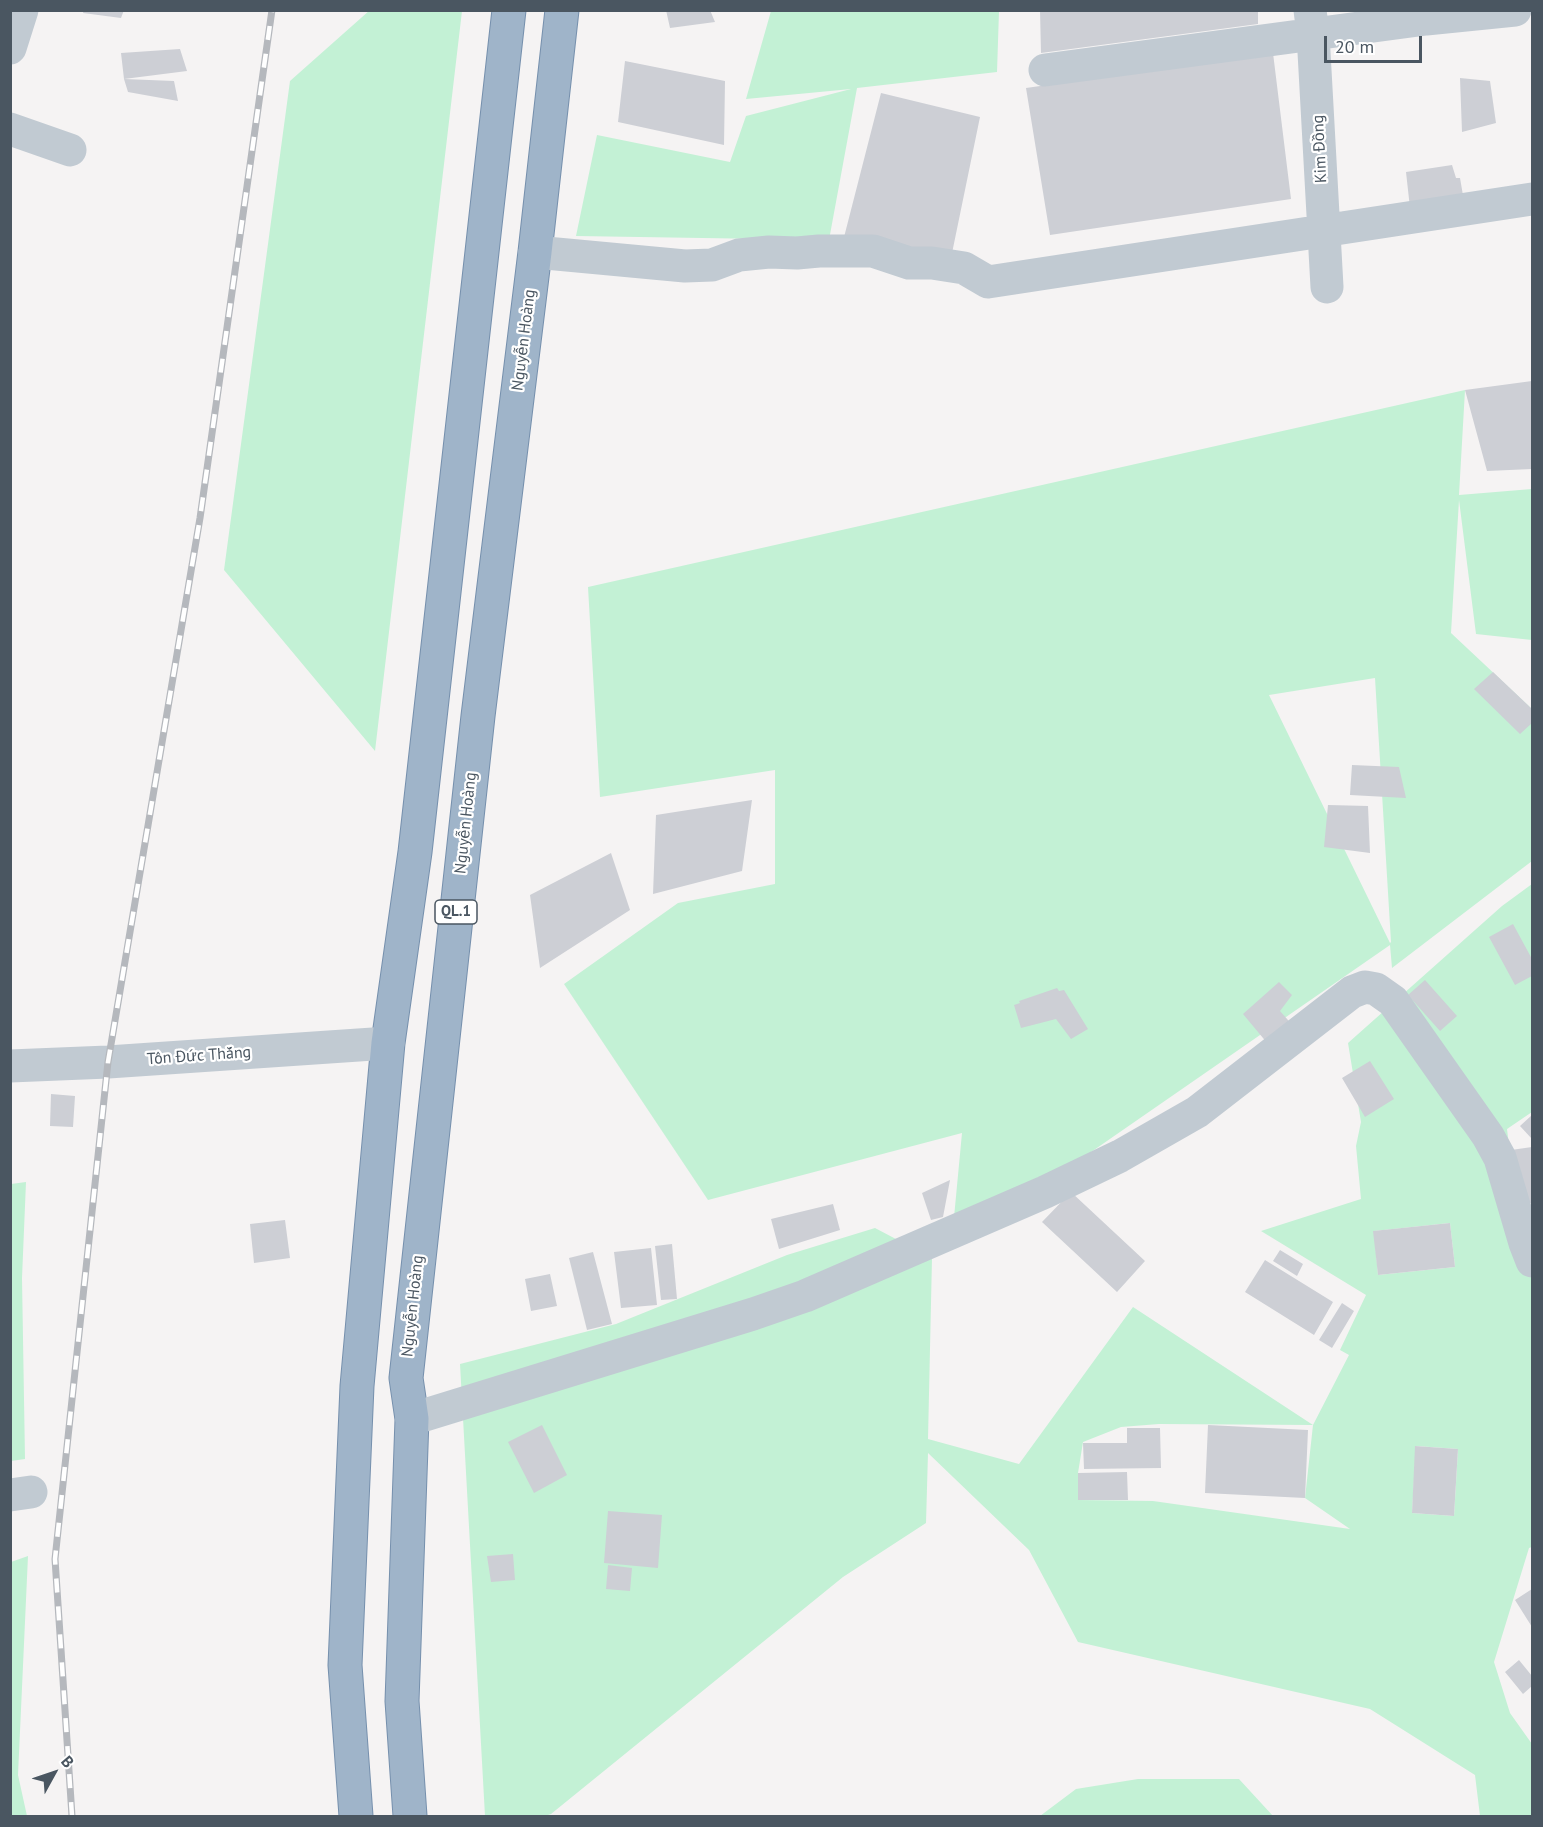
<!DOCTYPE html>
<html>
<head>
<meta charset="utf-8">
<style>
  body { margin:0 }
  #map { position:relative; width:1543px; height:1827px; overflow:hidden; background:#f5f3f3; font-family:"PT Sans",sans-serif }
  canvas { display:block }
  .frame { position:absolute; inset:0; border:12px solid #4a5661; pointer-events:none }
  .north { position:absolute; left:24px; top:1743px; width:60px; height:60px; -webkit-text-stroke:4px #fff; paint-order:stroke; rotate:50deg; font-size:16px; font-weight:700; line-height:24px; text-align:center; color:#4a5661 }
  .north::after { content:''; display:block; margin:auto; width:21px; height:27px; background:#4a5661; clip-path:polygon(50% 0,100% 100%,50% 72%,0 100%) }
  .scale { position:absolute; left:1324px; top:36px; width:98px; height:27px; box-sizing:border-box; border:3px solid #4a5661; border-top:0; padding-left:8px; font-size:18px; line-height:21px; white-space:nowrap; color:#4a5661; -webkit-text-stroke:4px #fff; paint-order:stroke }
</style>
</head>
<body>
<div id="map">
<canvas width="1543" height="1827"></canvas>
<div class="frame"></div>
<div class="north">B</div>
<div class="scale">20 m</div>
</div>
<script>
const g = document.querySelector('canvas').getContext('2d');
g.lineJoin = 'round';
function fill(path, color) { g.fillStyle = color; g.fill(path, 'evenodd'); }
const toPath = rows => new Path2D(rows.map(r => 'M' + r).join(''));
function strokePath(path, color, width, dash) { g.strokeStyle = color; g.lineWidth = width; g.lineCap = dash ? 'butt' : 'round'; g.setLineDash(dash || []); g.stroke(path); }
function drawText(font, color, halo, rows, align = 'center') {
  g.font = font + ' "PT Sans",sans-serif'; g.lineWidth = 4.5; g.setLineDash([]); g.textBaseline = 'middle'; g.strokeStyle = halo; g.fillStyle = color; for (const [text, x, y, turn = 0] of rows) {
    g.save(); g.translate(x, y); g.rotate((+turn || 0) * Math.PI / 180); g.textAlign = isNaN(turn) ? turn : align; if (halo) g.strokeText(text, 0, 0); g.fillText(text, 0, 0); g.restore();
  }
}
fill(toPath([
  [370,10,462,11,375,751,224,570,290,81],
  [771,11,999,11,997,72,857,88,829,240,576,236,597,135,730,162,746,116,851,89,746,99],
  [1465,390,1459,495,1532,489,1532,640,1476,634,1459,500,1451,633,1532,709,1532,861,1392,968,1390,945,951,1249,962,1133,708,1200,564,984,678,903,775,884,775,770,600,797,588,587],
  [1375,678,1391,942,1390,943,1269,695],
  [1532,884,1532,1112,1507,1129,1517,1211,1532,1276,1532,1547,1529,1548,1494,1662,1510,1713,1532,1744,1532,1816,1480,1816,1475,1775,1370,1709,1078,1642,1029,1550,928,1453,926,1523,843,1577,551,1814,545,1816,485,1816,460,1364,616,1324,787,1255,875,1228,932,1258,928,1439,1019,1464,1133,1307,1313,1425,1349,1355,1340,1350,1366,1295,1261,1231,1361,1199,1356,1146,1361,1122,1348,1043,1502,906],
  [1450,1223,1455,1267,1378,1275,1374,1231],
  [1159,1424,1313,1425,1305,1498,1350,1529,1153,1501,1079,1500,1078,1473,1083,1442,1121,1427],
  [1416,1446,1458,1449,1454,1516,1412,1513],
  [26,1182,22,1278,25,1459,11,1461,11,1184],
  [28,1556,18,1775,27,1816,11,1816,11,1562],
  [1138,1779,1239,1779,1273,1816,1040,1816,1076,1789]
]), '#c3f1d5');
fill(toPath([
  [84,10,124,10,121,18,83,13],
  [666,10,710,10,715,22,670,28],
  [1040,10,1258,10,1258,24,1041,53],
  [180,49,187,71,124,79,174,81,178,101,128,92,124,79,121,53],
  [1273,53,1291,199,1050,235,1026,88],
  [625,61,725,81,724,145,618,122],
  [1460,78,1490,81,1496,123,1462,132],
  [881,93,980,117,951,258,842,245],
  [1452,165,1456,178,1460,178,1464,201,1410,208,1406,172],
  [1532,381,1532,469,1487,471,1465,390],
  [1493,672,1532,709,1532,723,1520,734,1474,689],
  [1352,765,1399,767,1406,798,1350,795],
  [752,800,742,871,653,894,656,815],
  [1328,805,1368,806,1370,853,1324,847],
  [611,853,630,910,540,968,530,895],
  [1513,924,1532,959,1532,976,1515,985,1489,937],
  [1425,980,1457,1016,1440,1031,1408,995],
  [1279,982,1292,995,1280,1011,1295,1028,1273,1050,1243,1014],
  [1057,988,1059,991,1064,990,1088,1029,1071,1039,1056,1019,1021,1028,1014,1005,1020,1003,1019,1001],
  [1370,1061,1394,1099,1365,1117,1342,1078],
  [51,1094,75,1096,73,1127,50,1126],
  [1532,1115,1532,1139,1520,1126],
  [1532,1147,1532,1203,1518,1205,1511,1150],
  [950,1180,943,1217,931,1220,922,1193],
  [1071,1192,1145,1261,1117,1292,1042,1222],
  [833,1204,840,1230,779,1249,771,1219],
  [285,1220,290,1258,254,1263,250,1224],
  [1450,1223,1455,1267,1378,1275,1373,1231],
  [672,1244,677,1299,661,1300,655,1246],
  [651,1248,657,1305,621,1308,614,1252],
  [1280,1250,1303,1264,1297,1276,1273,1261],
  [593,1252,612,1324,587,1330,569,1258],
  [1265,1260,1333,1302,1314,1335,1245,1292],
  [550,1274,557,1306,531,1311,525,1279],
  [1342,1303,1354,1311,1332,1348,1319,1340],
  [542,1425,567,1475,534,1493,508,1442],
  [1208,1425,1308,1430,1305,1498,1205,1493],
  [1127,1428,1160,1428,1161,1468,1084,1469,1083,1443,1127,1443],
  [1415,1446,1458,1449,1454,1516,1412,1513],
  [1127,1472,1128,1500,1078,1500,1078,1473],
  [608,1511,662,1515,658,1568,604,1563],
  [513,1554,515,1580,491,1582,487,1556],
  [608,1565,632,1568,630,1591,606,1589],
  [1532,1589,1532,1627,1515,1600],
  [1519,1660,1532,1676,1532,1686,1523,1694,1505,1672]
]), '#cdcfd5');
const trunk = toPath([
  [356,1816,345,1665,357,1386,388,1043,415,852,509,10],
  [410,1816,402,1701,412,1419,406,1378,478,716,535,252,562,10]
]);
strokePath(trunk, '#7690ad', 35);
strokePath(toPath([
  [1310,10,1313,34,1327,287],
  [10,48,22,10],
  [1045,70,1426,19,1515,10],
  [10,129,70,150],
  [535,252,685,266,712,265,739,255,769,252,797,253,819,251,873,251,909,263,932,263,964,268,988,282,1532,199],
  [412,1419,753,1314,805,1296,1045,1192,1120,1156,1197,1112,1352,992,1365,987,1376,989,1393,1001,1488,1136,1500,1158,1525,1243,1532,1261],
  [10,1495,31,1492]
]), '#c1cad2', 33);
strokePath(toPath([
  [10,1066,108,1062,388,1043]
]), '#c1cad2', 33);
strokePath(trunk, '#9fb4c9', 33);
const rail = toPath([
  [72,1816,55,1559,108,1062,200,518,272,10]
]);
strokePath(rail, '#b5b8bd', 7);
strokePath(rail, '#fff', 4.5, [14]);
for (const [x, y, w] of [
  [456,912,42]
]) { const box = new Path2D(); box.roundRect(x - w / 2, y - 12, w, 24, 4.5); g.fillStyle = '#fff'; g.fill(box); strokePath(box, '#4a5661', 1.5); }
drawText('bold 15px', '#4a5661', null, [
  ["QL.1",456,912]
]);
drawText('16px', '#4a5661', '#fff', [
  ["Kim Đồng",1320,149,-93],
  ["Nguyễn Hoàng",524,340,-83],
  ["Nguyễn Hoàng",466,823,-84],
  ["Tôn Đức Thắng",199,1056,-4],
  ["Nguyễn Hoàng",413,1306,-84]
]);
</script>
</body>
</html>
